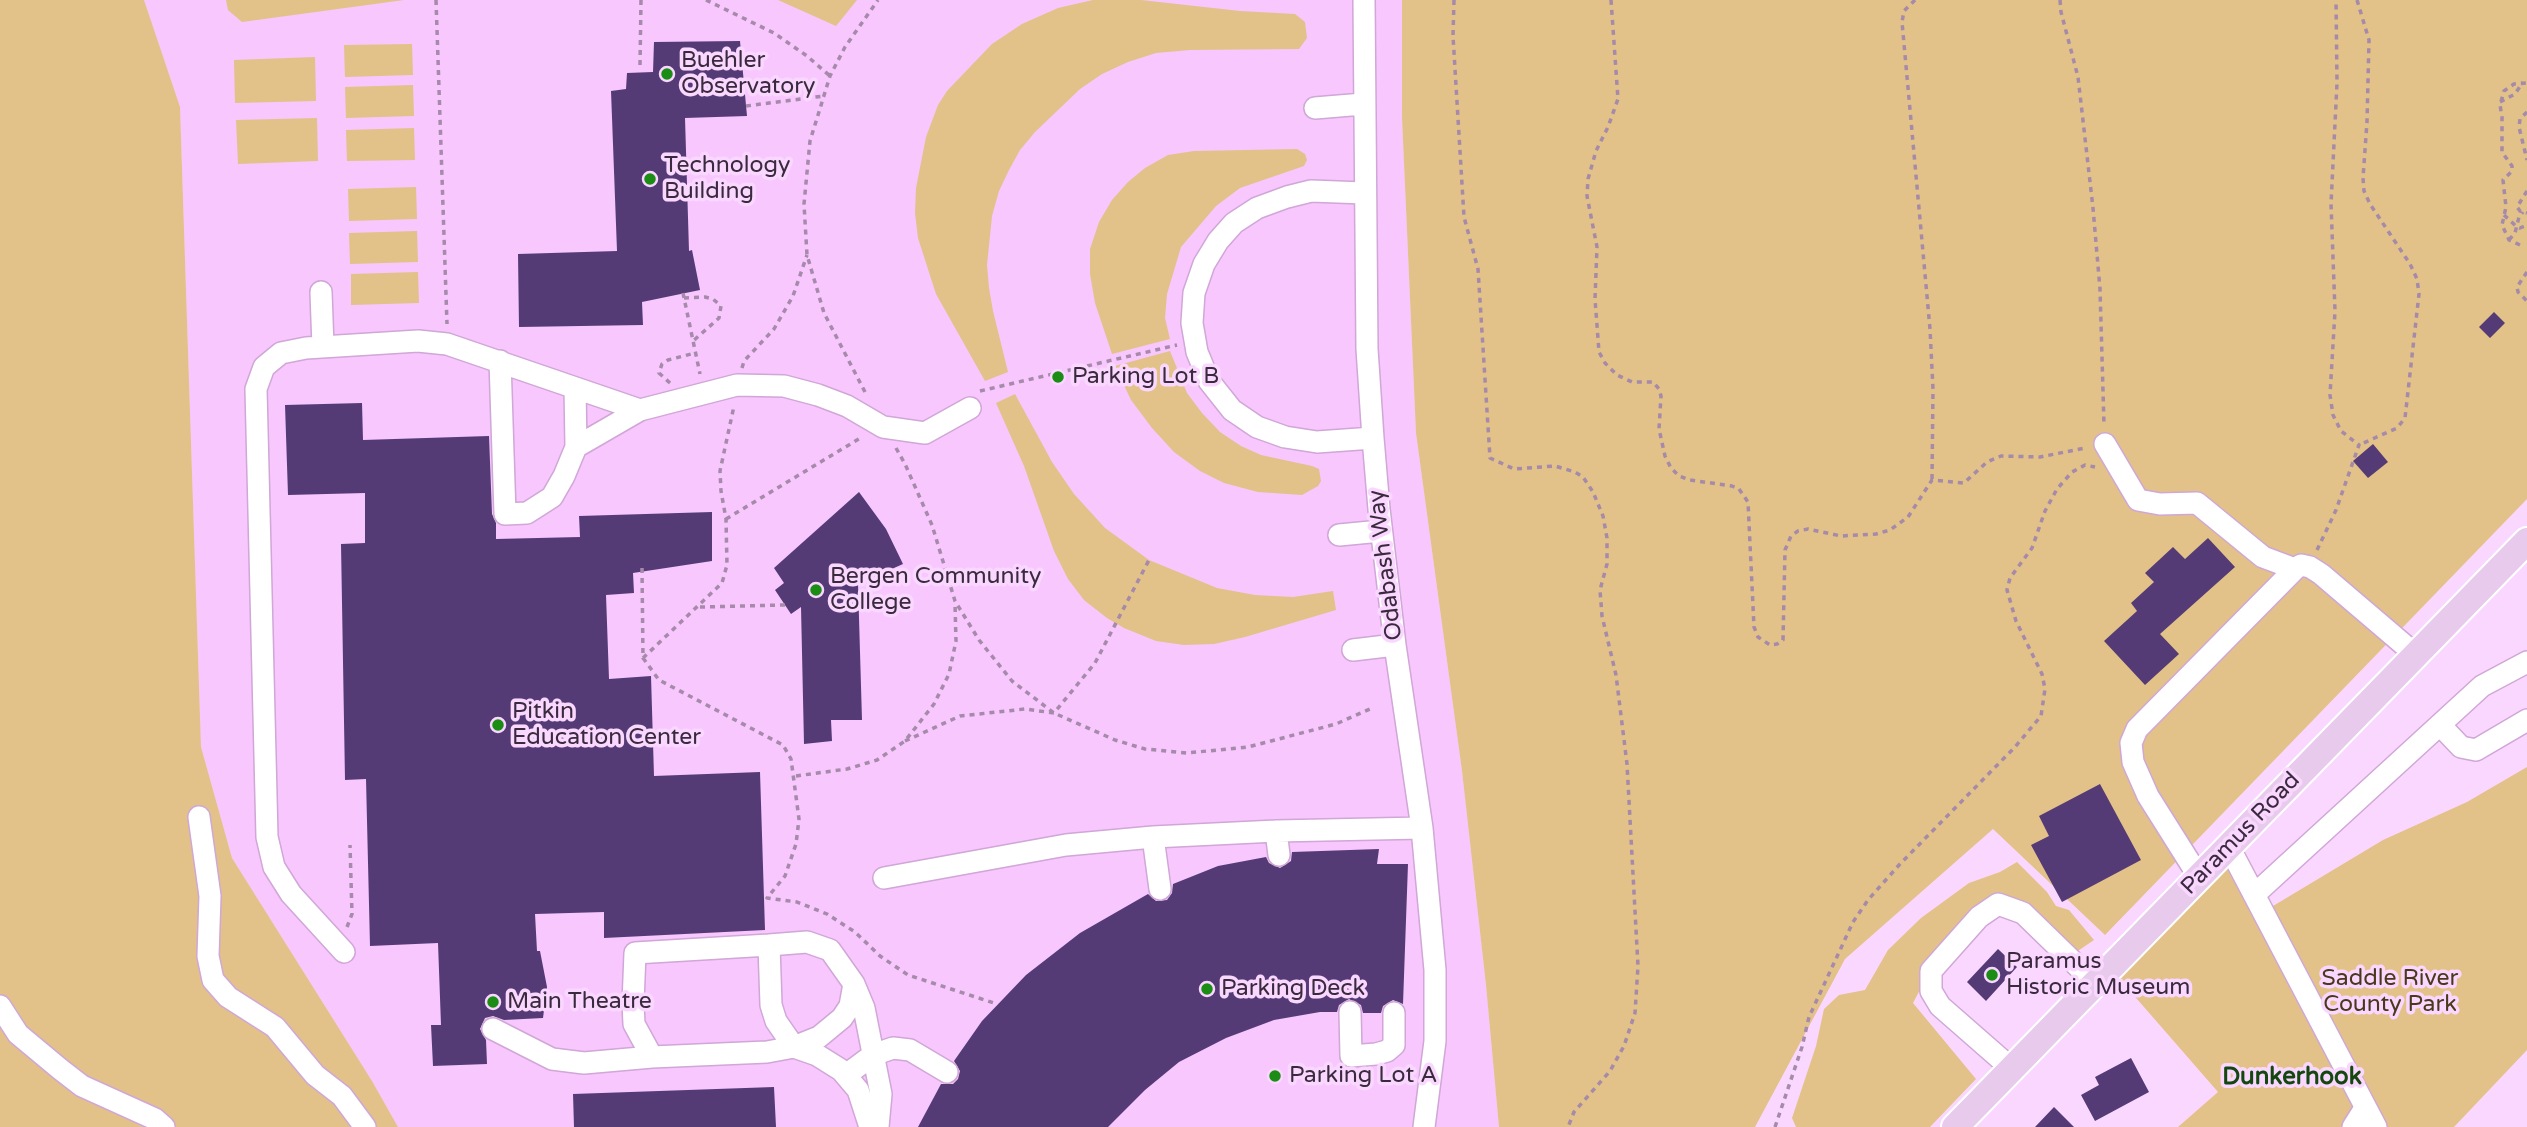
<!DOCTYPE html>
<html>
<head>
<meta charset="utf-8">
<style>
  body { margin:0 }
  canvas { display:block; background:#fad7ff }
</style>
</head>
<body>
<canvas width="2527" height="1127"></canvas>
<script>
const g = document.querySelector('canvas').getContext('2d');
g.lineJoin = 'round';
function fill(path, color) { g.fillStyle = color; g.fill(path, 'evenodd'); }
const toPath = rows => new Path2D(rows.map(r => 'M' + r).join(''));
function strokePath(path, color, width, dash) { g.strokeStyle = color; g.lineWidth = width; g.lineCap = dash ? 'butt' : 'round'; g.setLineDash(dash || []); g.stroke(path); }
function drawText(font, color, halo, rows, align = 'center') {
  g.font = font + ' "Varela Round",sans-serif'; g.lineWidth = 7; g.setLineDash([]); g.textBaseline = 'middle'; g.strokeStyle = halo; g.fillStyle = color; for (const [text, x, y, turn = 0] of rows) {
    g.save(); g.translate(x, y); g.rotate((+turn || 0) * Math.PI / 180); g.textAlign = isNaN(turn) ? turn : align; if (halo) g.strokeText(text, 0, 0); g.fillText(text, 0, 0); g.restore();
  }
}
fill(toPath([
  [144,0,1402,0,1402,118,1416,433,1462,771,1486,985,1499,1127,398,1127,372,1081,232,858,201,747,180,108]
]), '#f7c7fe');
fill(toPath([
  [0,0,144,0,180,107,201,747,232,858,372,1081,398,1127,0,1127],
  [226,0,404,0,242,22,228,10],
  [778,0,857,0,836,26],
  [1093,0,1141,0,1240,11,1295,14,1305,22,1307,38,1299,49,1190,50,1156,53,1128,62,1102,74,1080,89,1035,132,1020,150,1009,170,999,191,992,216,987,265,989,288,993,311,1008,372,985,381,936,294,918,238,915,213,916,188,926,137,938,105,947,91,992,44,1022,24,1058,8],
  [1402,0,2527,0,2527,499,2105,935,1993,829,1845,959,1755,1127,1499,1127,1486,985,1462,771,1416,433,1402,118],
  [412,44,413,75,345,77,344,45],
  [315,57,316,101,235,103,234,60],
  [413,85,414,116,346,118,345,87],
  [317,118,318,161,238,164,236,120],
  [414,128,415,160,347,161,346,130],
  [1297,149,1305,154,1307,160,1304,166,1240,188,1216,206,1181,247,1167,294,1165,318,1170,339,1112,354,1095,303,1090,274,1090,249,1099,222,1112,200,1128,182,1145,168,1168,155,1194,151],
  [416,187,417,219,349,221,348,189],
  [417,231,418,262,350,264,349,233],
  [418,272,419,303,351,305,351,274],
  [1170,351,1187,393,1202,413,1220,432,1241,446,1261,455,1312,466,1319,469,1321,481,1318,486,1302,495,1258,492,1224,483,1200,471,1174,452,1152,428,1131,400,1115,366],
  [1015,394,1052,462,1074,494,1105,528,1149,560,1217,588,1255,595,1293,597,1333,591,1336,610,1245,637,1214,644,1184,645,1156,641,1124,628,1107,618,1084,600,1068,579,1054,551,1024,466,996,403],
  [2527,767,2527,1050,2454,1127,2178,1127,2218,1092,2110,968,2229,847,2263,912,2383,840,2467,802],
  [2017,862,2047,892,2056,906,2069,910,2094,940,2069,957,2000,907,1924,982,1913,1003,1976,1079,1930,1127,1796,1127,1792,1118,1816,1046,1824,1009,1839,995,1865,990,1888,950,1921,918,1969,883,2000,872]
]), '#e2c288');
fill(toPath([
  [740,41,747,116,685,118,689,251,692,250,700,290,642,302,643,325,519,327,518,254,617,251,611,91,626,89,627,73,653,72,654,42],
  [2494,312,2505,323,2490,338,2479,327],
  [362,403,363,440,489,436,492,514,496,523,496,539,580,537,579,516,712,512,712,561,633,573,634,593,606,595,609,679,651,676,654,776,760,772,765,930,604,938,604,912,535,914,537,951,540,951,547,987,543,1018,504,1020,493,1016,485,1018,480,1029,486,1040,487,1064,433,1066,431,1025,441,1025,438,943,370,946,366,779,345,780,341,544,365,543,365,493,288,495,285,405],
  [2373,444,2388,462,2368,478,2353,461],
  [859,492,886,529,903,564,858,584,862,720,831,720,832,741,804,744,801,607,791,614,775,590,784,583,774,568],
  [2208,538,2235,567,2160,634,2179,654,2145,685,2104,641,2137,611,2131,603,2154,582,2145,573,2173,547,2185,559],
  [2100,784,2141,860,2062,902,2031,845,2049,836,2039,816],
  [1379,849,1377,864,1408,864,1403,1004,1393,1000,1383,1006,1381,1013,1363,1013,1361,1005,1349,999,1339,1005,1337,1012,1320,1012,1274,1020,1226,1038,1179,1062,1145,1090,1108,1127,918,1127,941,1084,953,1084,958,1079,960,1071,954,1061,982,1021,1026,975,1080,933,1148,894,1156,901,1167,900,1172,893,1173,884,1218,866,1266,857,1269,863,1280,868,1291,861,1292,852],
  [1998,949,2017,967,1986,1001,1967,982],
  [2131,1058,2149,1092,2095,1121,2081,1095,2099,1085,2095,1077],
  [774,1087,776,1127,574,1127,573,1094],
  [2054,1107,2074,1127,2035,1127]
]), '#553b76');
const minor = toPath([
  [1364,0,1367,349,1373,438,1379,509,1395,645,1422,828,1435,970,1435,1041,1424,1127],
  [1315,108,1363,104],
  [1364,193,1311,191,1287,197,1257,208,1234,223,1218,241,1204,264,1194,293,1192,323,1197,352,1209,381,1232,410,1257,427,1285,437,1317,442,1373,438],
  [321,292,323,347],
  [500,361,505,514,527,513,552,497,564,476,576,447,640,410],
  [575,388,576,447],
  [2105,444,2138,500,2160,504,2197,503,2263,557,2295,569,2301,565,2310,567,2321,574,2416,655],
  [1339,535,1381,531],
  [1353,650,1395,645],
  [2441,726,2461,747,2476,750,2527,720],
  [199,817,210,896,208,956,213,980,228,997,275,1027,315,1075,342,1096,365,1127],
  [1276,831,1279,855],
  [1153,837,1160,889],
  [2229,847,2376,1127],
  [2199,877,2148,796,2133,762,2131,743,2137,729,2295,569],
  [884,878,1066,845,1153,837,1276,831,1422,828],
  [2254,895,2482,686,2527,662],
  [769,945,635,953,633,1003,634,1024,652,1057,767,1052,794,1047,819,1037,842,1018,850,1006,854,984],
  [344,952,291,894,274,867,267,837,256,389,264,367,281,353,306,348,418,341,447,344,640,410,737,385,784,386,818,395,847,406,883,427,925,433,970,408],
  [0,1006,18,1034,60,1069,82,1086,155,1119,164,1127],
  [1350,1012,1351,1056,1376,1054,1387,1051,1394,1045,1394,1013],
  [493,1029,552,1059,584,1063,652,1057],
  [2012,1069,1940,1006,1931,991,1931,971,1979,917,1998,904,2023,913,2095,983],
  [846,1075,873,1055,893,1048,910,1050,947,1072],
  [870,1127,858,1090,841,1070,817,1055,794,1047,776,1021,771,1005,769,945,807,942,830,950,854,984,864,1008,881,1094,878,1127],
  [2353,1127,2365,1108]
]);
const major = toPath([
  [1955,1127,2527,541]
]);
strokePath(minor, '#d0a7d6', 24);
strokePath(major, '#fff', 30);
strokePath(toPath([
  [436,0,447,324],
  [706,0,774,33,807,56,830,76],
  [1454,0,1453,36,1464,217,1478,269,1490,458,1514,469,1555,466,1575,472,1583,477,1593,492,1603,516,1607,538,1607,564,1600,590,1602,616,1616,675,1627,764,1638,966,1635,1013,1624,1046,1610,1071,1574,1112,1568,1127],
  [1611,0,1618,99,1608,127,1596,151,1588,179,1587,196,1597,247,1595,299,1599,352,1605,363,1617,375,1632,382,1653,382,1659,389,1661,396,1659,429,1665,456,1671,468,1679,476,1690,480,1732,486,1739,489,1748,502,1754,627,1758,637,1770,645,1777,644,1783,640,1785,550,1791,536,1798,531,1808,529,1841,536,1876,534,1890,530,1908,517,1932,480,1964,483,1987,462,2001,456,2040,457,2085,448],
  [1915,0,1904,11,1902,22,1930,329,1933,389,1932,480],
  [2060,0,2061,12,2078,77,2093,208,2100,289,2104,425],
  [2357,0,2369,40,2367,122,2363,178,2364,191,2370,204,2410,264,2417,279,2419,294,2405,418,2397,428,2359,445],
  [640,65,641,0],
  [2500,102,2515,94,2523,82],
  [746,106,824,96],
  [2527,112,2520,119,2519,127,2527,160],
  [2527,191,2517,207,2520,211,2527,213],
  [2504,215,2517,227,2520,228,2527,225],
  [2509,240,2515,233,2519,217,2523,212],
  [2520,245,2509,240,2502,225,2506,207,2503,180,2512,171,2512,166,2502,152,2502,117,2500,105,2504,91,2514,84,2527,83],
  [2527,272,2517,287,2518,292,2527,301],
  [683,293,700,374],
  [684,298,705,297,713,299,721,306,719,318,693,341],
  [742,368,744,361,774,329,793,296,807,255],
  [670,383,659,373,662,364,668,360,695,353],
  [980,391,1177,345],
  [865,392,824,313,807,255,804,204,810,141,830,76,845,47,878,0],
  [896,448,905,464,932,525,955,601,979,640,1012,681,1054,713,1115,740,1145,749,1187,753,1248,747,1336,724,1370,709],
  [726,519,862,437],
  [2317,550,2336,510,2359,445,2341,431,2333,415,2330,395,2335,311,2331,204,2337,83,2336,0],
  [642,568,643,658,659,680,783,745,791,759,799,819,796,844,785,876,767,898,797,902,827,914,855,932,880,956,908,975,997,1004],
  [700,607,785,605],
  [643,658,722,583,727,565,726,519,721,491,720,471,734,406],
  [905,741,960,716,1025,709,1054,713,1095,663,1149,560],
  [796,776,847,769,877,760,905,741,934,704,949,674,956,641,955,604],
  [347,927,352,914,350,845],
  [1775,1127,1802,1047,1809,1017,1853,922,1868,900,1900,864,2015,747,2041,716,2045,689,2042,674,2016,621,2007,590,2010,578,2032,548,2045,511,2057,489,2072,472,2085,465,2095,467]
]), '#a58aa9', 3.5, [5, 5]);
strokePath(minor, '#fff', 21);
strokePath(major, '#e8caec', 26);
for (const [x, y, r, color] of [
  [667,74,7,"#1b8d14"],
  [650,179,7,"#1b8d14"],
  [1058,377,7,"#1b8d14"],
  [816,590,7,"#1b8d14"],
  [498,725,7,"#1b8d14"],
  [1992,975,7,"#1b8d14"],
  [1207,989,7,"#1b8d14"],
  [493,1002,7,"#1b8d14"],
  [1275,1076,7,"#1b8d14"]
]) { const dot = new Path2D(); dot.arc(x, y, r, 0, 2 * Math.PI); g.fillStyle = color; g.fill(dot); strokePath(dot, '#fad7ff', 2.5); }
drawText('23px', '#3a2a3d', '#fad7ff', [
  ["Buehler",681,61],
  ["Observatory",681,87],
  ["Technology",664,166],
  ["Building",664,192],
  ["Parking Lot B",1072,377],
  ["Bergen Community",830,577],
  ["College",830,603],
  ["Pitkin",512,712],
  ["Education Center",512,738],
  ["Paramus",2006,962],
  ["Historic Museum",2006,988],
  ["Parking Deck",1221,989],
  ["Main Theatre",507,1002],
  ["Parking Lot A",1289,1076]
], 'left');
drawText('23px', '#3a2a3d', '#fad7ff', [
  ["Odabash Way",1386,565,-97],
  ["Paramus Road",2241,834,-46]
]);
drawText('23px', '#49391a', '#fad7ff', [
  ["Saddle River",2390,979],
  ["County Park",2390,1005]
]);
drawText('bold 24px', '#144710', '#fad7ff', [
  ["Dunkerhook",2292,1078]
]);
</script>
</body>
</html>
